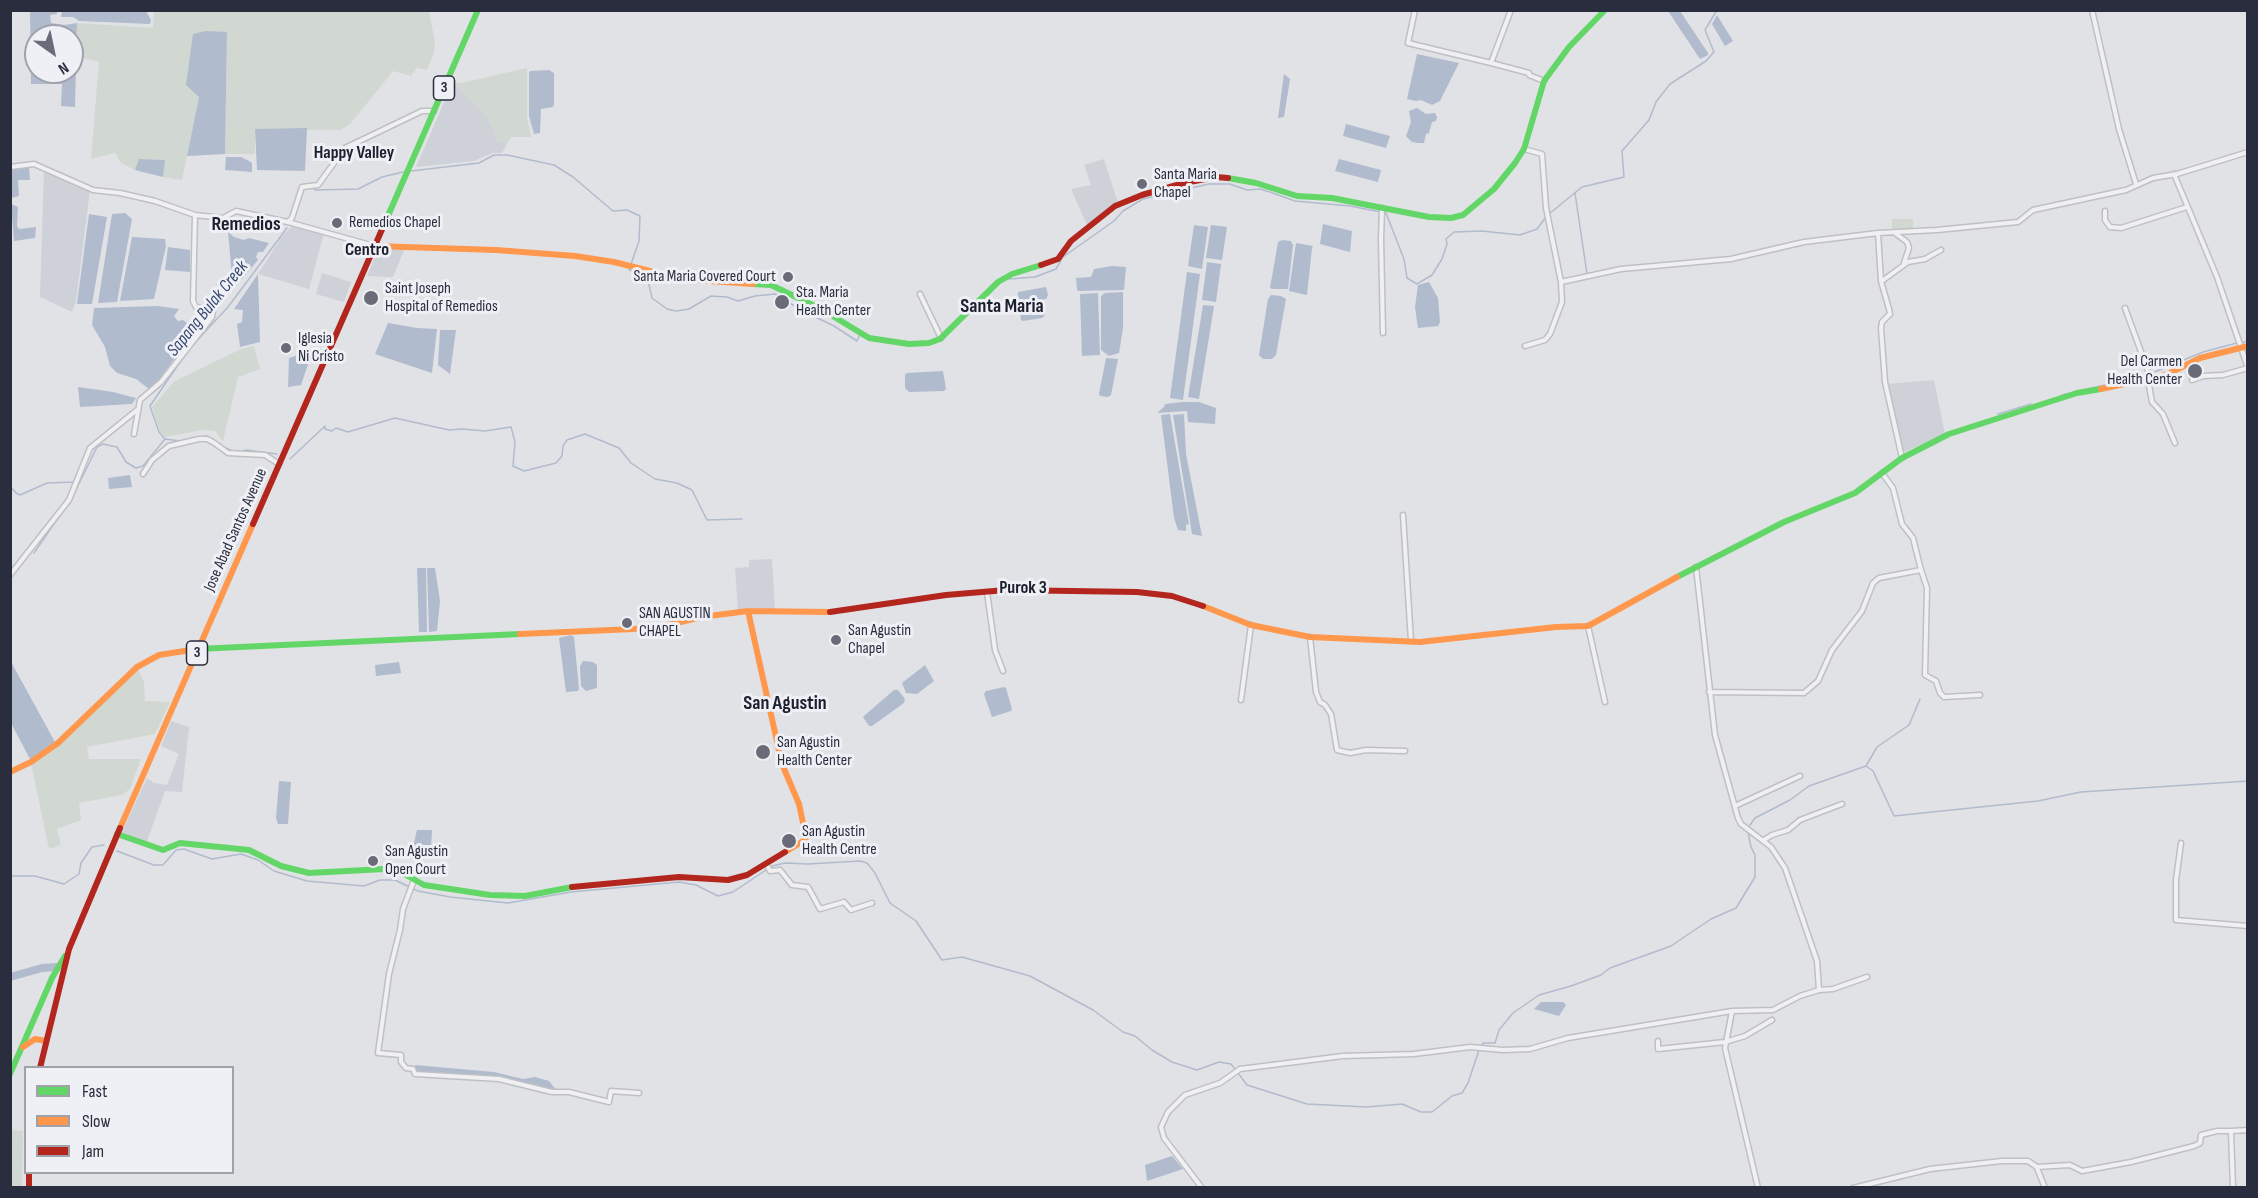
<!DOCTYPE html>
<html>
<head>
<meta charset="utf-8">
<style>
  body { margin:0 }
  #map { position:relative; width:2258px; height:1198px; overflow:hidden; background:#e1e2e5; font-family:"Sofia Sans Condensed",sans-serif }
  canvas { display:block }
  .frame { position:absolute; inset:0; border:12px solid #292d3d; pointer-events:none }
  .legend { position:absolute; left:24px; top:1066px; width:210px; height:108px; box-sizing:border-box; background:#eef0f5; border:2px solid #9fa2ab; margin:0; padding:8px 10px; list-style:none; font-size:18px; color:#292d3d }
  .legend li { display:flex; align-items:center; gap:12px; height:30px }
  .legend b { width:30px; border:2px solid #9fa2ab }
  .north { position:absolute; left:24px; top:24px; width:60px; height:60px; box-sizing:border-box; background:#eef0f5; border:2px solid #9fa2ab; border-radius:50%; rotate:147deg; font-size:16px; font-weight:700; line-height:24px; text-align:center; color:#292d3d }
  .north::after { content:''; display:block; margin:auto; width:21px; height:27px; background:#696c78; clip-path:polygon(50% 0,100% 100%,50% 72%,0 100%) }
</style>
</head>
<body>
<div id="map">
<canvas width="2258" height="1198"></canvas>
<div class="frame"></div>
<ul class="legend">
<li><b style="height:8px;background:#63d668"></b>Fast</li>
<li><b style="height:8px;background:#ff974d"></b>Slow</li>
<li><b style="height:8px;background:#b3261e"></b>Jam</li>
</ul>
<div class="north">N</div>
</div>
<script>
const g = document.querySelector('canvas').getContext('2d');
g.lineJoin = 'round';
function fill(path, color) { g.fillStyle = color; g.fill(path, 'evenodd'); }
const toPath = rows => new Path2D(rows.map(r => 'M' + r).join(''));
function strokePath(path, color, width, dash) { g.strokeStyle = color; g.lineWidth = width; g.lineCap = dash ? 'butt' : 'round'; g.setLineDash(dash || []); g.stroke(path); }
function drawText(font, color, halo, rows, align = 'center') {
  g.font = font + ' "Sofia Sans Condensed",sans-serif'; g.lineWidth = 6; g.setLineDash([]); g.textBaseline = 'middle'; g.strokeStyle = halo; g.fillStyle = color; for (const [text, x, y, turn = 0] of rows) {
    g.save(); g.translate(x, y); g.rotate((+turn || 0) * Math.PI / 180); g.textAlign = isNaN(turn) ? turn : align; if (halo) g.strokeText(text, 0, 0); g.fillText(text, 0, 0); g.restore();
  }
}
fill(toPath([
  [455,77,455,85,488,118,495,131,496,140,507,144,502,153,493,153,474,161,416,167],
  [1104,159,1118,203,1087,225,1071,189,1091,185,1084,165],
  [44,168,90,190,76,301,72,312,40,297],
  [293,225,324,233,309,289,258,274,283,235],
  [379,247,405,248,393,277,367,276],
  [322,273,351,282,344,302,316,294],
  [1934,380,1945,434,1902,453,1886,384],
  [772,559,775,609,738,610,735,568,749,567,749,560],
  [171,721,189,727,182,792,165,791,146,844,122,832,147,778,154,783,167,785,179,754,161,746]
]), '#cfd1d8');
fill(toPath([
  [154,10,429,11,435,43,434,52,427,70,416,68,411,76,393,71,351,123,341,130,255,130,255,154,225,154,227,32,199,97,182,180,163,177,164,160,140,159,135,170,121,163,115,153,91,159,99,61,77,58,77,23,153,28],
  [527,68,527,117,531,137,511,137,507,144,496,140,495,131,488,118,455,85,455,82,461,83],
  [1892,219,1913,219,1913,231,1892,231],
  [254,346,260,369,238,377,223,441,215,431,203,430,165,437,160,431,152,407,175,381,241,349],
  [138,668,144,682,145,701,170,702,155,734,87,747,89,759,141,759,130,789,122,795,79,803,81,820,57,829,61,845,49,849,31,764,59,745],
  [11,1130,23,1131,22,1187,11,1187]
]), '#d0d8d1');
fill(toPath([
  [30,11,57,11,57,14,50,15,51,23,65,25,77,23,75,107,61,106,62,84,31,84],
  [36,36,72,36,72,72,36,72],
  [146,11,151,20,150,24,79,21,73,17,61,17,62,11],
  [1668,11,1680,11,1708,53,1708,55,1700,59],
  [1717,15,1733,41,1725,46,1712,24],
  [206,31,227,32,225,154,187,156,199,97,186,85,193,34],
  [1417,54,1459,63,1440,101,1432,105,1421,100,1416,101,1407,99],
  [549,70,554,73,554,104,553,107,541,109,540,133,534,134,529,116,529,73,530,71],
  [1284,74,1290,79,1284,117,1278,118],
  [1417,108,1426,114,1435,113,1437,117,1436,121,1432,122,1429,133,1426,134,1424,143,1419,143,1412,142,1406,136,1411,122,1409,111],
  [1346,124,1390,136,1386,148,1343,136],
  [307,128,305,171,257,170,255,129],
  [226,157,241,157,249,161,252,163,252,172,225,170],
  [139,159,165,160,163,177,135,170],
  [1339,159,1381,170,1378,182,1335,171],
  [10,167,29,167,30,180,18,180,19,196,11,198],
  [11,204,18,207,17,226,19,229,36,227,35,238,14,241],
  [125,213,132,219,117,302,98,303,112,214],
  [89,214,107,217,92,304,77,304],
  [1323,224,1352,231,1350,252,1320,244],
  [1194,225,1208,227,1202,269,1188,266],
  [1211,225,1227,227,1222,260,1206,258],
  [228,232,234,237,244,240,249,238,269,243,263,252,258,252,256,257,258,260,242,279,232,276],
  [132,237,165,239,166,246,154,299,120,301],
  [1282,240,1291,241,1293,245,1288,289,1273,289,1270,288,1278,242],
  [1296,243,1313,246,1312,248,1307,295,1289,291],
  [168,247,190,250,190,272,165,270],
  [1207,262,1221,264,1216,302,1202,300],
  [1112,266,1126,267,1124,290,1078,291,1077,289,1076,278,1091,277,1094,269],
  [1187,272,1200,274,1183,400,1170,398],
  [258,274,260,342,240,347,237,324,242,322,243,310,234,309],
  [1429,282,1438,298,1440,322,1438,326,1418,328,1415,307,1418,285],
  [1046,287,1048,295,1046,299,1018,304,1018,292],
  [1123,292,1123,328,1119,353,1109,356,1101,350,1101,296,1105,293],
  [1098,293,1100,355,1082,356,1080,294],
  [1271,295,1281,296,1286,299,1276,355,1272,359,1263,359,1259,355,1268,299],
  [1044,303,1045,315,1042,318,1023,321,1021,320,1020,309],
  [1203,305,1214,306,1199,399,1188,397],
  [157,306,179,309,174,316,178,321,183,320,187,323,186,328,192,334,156,384,149,389,136,379,117,373,110,366,105,347,92,325,94,308],
  [388,323,417,328,437,329,432,373,375,354],
  [440,330,456,330,450,374,438,365],
  [313,350,301,385,288,387,289,358],
  [1106,358,1118,359,1111,395,1108,397,1100,396,1099,394],
  [943,371,946,389,944,391,909,392,905,388,905,375,907,373],
  [78,387,113,392,136,398,132,404,80,407],
  [1182,402,1199,402,1216,408,1215,424,1188,422,1187,411,1157,413,1164,407,1165,404],
  [1170,414,1189,524,1186,525,1186,531,1178,530,1174,518,1161,415],
  [1184,414,1186,454,1202,536,1192,534,1173,415],
  [130,475,132,487,109,489,108,478],
  [417,568,426,568,427,632,419,632],
  [427,568,435,568,440,601,437,631,429,632],
  [571,635,574,637,579,689,578,691,566,692,559,638],
  [10,660,55,742,31,761,11,723],
  [583,661,593,662,597,665,597,688,586,691,581,686,580,666],
  [399,662,401,673,376,676,375,665],
  [925,665,934,681,917,694,906,693,902,683],
  [1004,687,1006,688,1012,709,1011,711,992,717,984,694,986,691],
  [894,690,898,690,905,699,904,703,872,726,869,726,863,717,865,715],
  [279,781,291,782,288,824,278,824,276,818],
  [417,830,432,830,431,850,412,851],
  [1541,1002,1563,1002,1566,1005,1559,1016,1534,1009],
  [415,1065,494,1072,523,1079,535,1077,549,1081,556,1090,499,1078,416,1073],
  [1172,1156,1183,1169,1147,1181,1145,1165]
]), '#b1bbce');
strokePath(toPath([
  [411,171,479,163,494,155,507,155,554,165,573,177,613,211,627,210,640,216,639,241,629,270,647,276,652,298,667,309,676,311,689,309,711,296,727,297,738,301,755,296,775,294,801,310,834,326,857,341,860,334],
  [311,187,316,190,358,189,382,177,403,172],
  [1575,193,1587,274],
  [297,208,302,193],
  [1549,214,1582,187,1624,177,1622,151,1649,120,1656,102,1670,84,1706,61,1714,52,1705,30,1717,10],
  [1009,279,1035,277,1056,269,1063,257,1114,221,1123,211,1143,199,1209,184,1230,184,1247,190,1260,189,1270,192,1295,201,1350,206,1386,213,1404,259,1407,278,1417,284,1432,275,1442,259,1447,244,1446,239,1454,232,1482,231,1520,235,1537,229,1546,217],
  [2241,343,2248,341],
  [2152,373,2203,352,2237,343],
  [2062,395,2147,375],
  [1998,414,2031,404],
  [217,443,206,436,180,441,165,439,159,432,150,406,189,349,228,307,287,228],
  [223,447,235,452],
  [240,453,246,450,277,454],
  [290,459,325,426,325,429,332,431,336,428,348,432,395,418,449,430,462,429,485,431,511,427,515,442,513,466,524,471,556,463,562,456,563,446,567,440,585,434,619,448,631,463,655,479,677,483,692,490,707,520,742,519],
  [10,486,16,493,20,495,47,483,75,482],
  [70,502,97,447,103,444,117,447,126,462,136,468,143,466,165,439],
  [34,553,67,505],
  [1866,766,1877,747,1909,725,1920,699],
  [1750,825,1755,818,1790,800,1809,786,1866,766,1873,771,1894,816,2038,801,2081,792,2248,781],
  [117,851,154,865,163,865,176,850,184,849,212,859,241,854,258,860,274,871,307,881,364,886,380,880,395,880,418,891,450,897,508,903,571,892,679,882,696,885,718,896,733,892,772,866,785,863,808,864,860,861,867,863,875,873,890,903,916,921,942,960,962,957,1030,976,1093,1010,1123,1032,1135,1036,1152,1050,1172,1062,1197,1070,1219,1062,1231,1064,1235,1069],
  [10,876,35,876,64,884,79,874,81,863,92,847,104,845],
  [1482,1046,1483,1043,1495,1043,1499,1030,1513,1013,1539,995,1571,986,1601,975,1610,968,1671,946,1711,919,1736,908,1755,877,1755,855,1751,847,1748,832],
  [1238,1073,1247,1085,1307,1104,1367,1107,1402,1104,1421,1112,1432,1112,1452,1096,1462,1093,1468,1083,1479,1050]
]), '#b1bbce', 1.5);
strokePath(toPath([
  [10,977,42,968,56,967]
]), '#b1bbce', 8);
const street = toPath([
  [1415,10,1408,43,1491,63],
  [1511,10,1491,63,1529,73,1529,75,1544,81],
  [2092,10,2119,129,2136,184],
  [1524,149,1542,154,1546,208,1561,282,1621,269,1731,259,1804,242,1878,233],
  [10,167,34,164,93,190,120,193,155,201,195,215,223,218,236,211,288,222,374,246],
  [2174,174,2217,277,2248,368],
  [1382,208,1381,239,1383,333],
  [2105,211,2105,220,2110,227,2121,228,2187,207],
  [288,222,292,218,302,187,318,185,345,148,422,111,434,111],
  [1895,233,1907,242,1909,248,1904,263],
  [1882,281,1908,262,1925,259,1941,250],
  [920,294,941,338],
  [2125,308,2151,379],
  [1525,346,1545,340,1550,334,1562,302,1561,282],
  [2148,380,2152,402,2163,414,2175,443],
  [2192,380,2203,376,2223,375,2248,368],
  [134,434,140,400,161,382,212,317,213,311,196,307,193,301,195,215],
  [1902,458,1885,382,1881,328,1882,322,1890,314,1889,309,1881,281,1878,233,1937,230,2018,222,2033,210,2126,190,2153,178,2177,174,2248,152],
  [143,474,152,460,169,446,199,439,207,439,213,442,228,453,265,455,279,464],
  [1403,515,1411,641],
  [1696,567,1715,735,1738,818,1741,824,1771,847,1785,868,1817,961,1819,990],
  [1921,570,1927,588,1925,675,1936,681,1940,693,1944,697,1980,695],
  [10,575,69,500,90,448,137,410],
  [987,592,995,650,1003,671],
  [1588,626,1605,702],
  [1310,637,1316,692,1320,702,1325,705,1331,714,1337,750,1350,753,1366,750,1405,751],
  [1709,692,1804,693,1818,681,1832,650,1862,611,1873,583,1879,578,1921,570,1913,538,1902,524,1893,488,1882,473],
  [1241,700,1251,625],
  [1735,806,1800,776],
  [1764,840,1772,835,1788,830,1800,820,1842,804],
  [2181,843,2176,880,2176,920,2248,926],
  [767,865,770,871,780,870,792,885,808,887,820,909,844,902,851,910,872,903],
  [414,880,403,909,400,930,389,974,378,1053,401,1055,401,1062,406,1068,413,1069,415,1074,499,1079,552,1092,569,1092,609,1102,611,1091,639,1093],
  [1732,1011,1725,1048,1758,1188],
  [1658,1041,1658,1049,1725,1042,1745,1036,1772,1020],
  [2037,1168,2045,1188],
  [1202,1188,1164,1138,1161,1127,1168,1112,1185,1095,1220,1083,1240,1069,1343,1056,1414,1054,1470,1047,1503,1050,1530,1049,1568,1038,1732,1011,1773,1010,1800,996,1819,990,1833,989,1867,977],
  [1853,1188,1930,1169,2002,1161,2028,1161,2037,1167,2070,1165,2082,1171,2131,1162,2194,1146,2200,1143,2201,1135,2217,1131,2231,1131],
  [2233,1188,2231,1131,2248,1130]
]);
strokePath(street, '#bfc0c3', 7);
strokePath(street, '#f0f0f2', 4);
strokePath(toPath([
  [1228,178,1256,183,1297,196,1332,198,1429,217,1451,218,1463,215,1494,189,1515,163,1524,149,1544,81,1569,47,1605,10],
  [387,218,478,10],
  [753,284,771,285,823,310,869,338,909,344,929,343,940,339,998,282,1012,274,1041,265],
  [1677,577,1784,522,1855,493,1902,458,1949,434,2077,393,2101,389],
  [197,649,520,634],
  [117,834,163,850,180,843,249,850,281,866,309,873,384,869,399,871,424,885,490,895,525,896,572,887],
  [10,1074,52,978,65,956]
]), '#63d668', 6);
strokePath(toPath([
  [374,246,496,250,575,256,614,262,682,279,753,284],
  [2101,389,2166,375,2200,358,2248,346],
  [1203,606,1251,625,1310,637,1420,642,1556,627,1588,626,1677,577],
  [748,611,782,764,799,804,806,837,805,840,785,852],
  [520,634,656,628,701,617,748,611,830,612],
  [10,772,31,762,58,743,137,667,159,655,197,649],
  [120,828,253,524],
  [23,1047,35,1039,46,1041]
]), '#ff974d', 6);
strokePath(toPath([
  [1041,265,1058,259,1071,241,1115,206,1142,195,1184,183,1216,177,1228,178],
  [253,524,387,218],
  [830,612,946,595,1006,590,1137,592,1172,596,1203,606],
  [572,887,679,877,728,880,747,875,785,852],
  [40,1068,69,949,120,828],
  [29,1172,29,1188]
]), '#b3261e', 6);
for (const [x, y, r, color] of [
  [1142,184,6,"#696c78"],
  [337,223,6,"#696c78"],
  [788,277,6,"#696c78"],
  [371,298,8,"#696c78"],
  [782,302,8,"#696c78"],
  [286,348,6,"#696c78"],
  [2195,371,8,"#696c78"],
  [627,623,6,"#696c78"],
  [836,640,6,"#696c78"],
  [763,752,8,"#696c78"],
  [789,841,8,"#696c78"],
  [373,861,6,"#696c78"]
]) { const dot = new Path2D(); dot.arc(x, y, r, 0, 2 * Math.PI); g.fillStyle = color; g.fill(dot); strokePath(dot, '#eef0f5', 2); }
for (const [x, y, w] of [
  [444,88,21],
  [197,653,21]
]) { const box = new Path2D(); box.roundRect(x - w / 2, y - 12, w, 24, 4.5); g.fillStyle = '#eef0f5'; g.fill(box); strokePath(box, '#292d3d', 1.5); }
drawText('bold 15px', '#292d3d', null, [
  ["3",444,88],
  ["3",197,653]
]);
drawText('16px', '#292d3d', '#eef0f5', [
  ["Santa Maria",1154,175],
  ["Chapel",1154,193],
  ["Remedios Chapel",349,223],
  ["Santa Maria Covered Court",776,277,"right"],
  ["Saint Joseph",385,289],
  ["Hospital of Remedios",385,307],
  ["Sta. Maria",796,293],
  ["Health Center",796,311],
  ["Iglesia",298,339],
  ["Ni Cristo",298,357],
  ["Del Carmen",2182,362,"right"],
  ["Health Center",2182,380,"right"],
  ["SAN AGUSTIN",639,614],
  ["CHAPEL",639,632],
  ["San Agustin",848,631],
  ["Chapel",848,649],
  ["San Agustin",777,743],
  ["Health Center",777,761],
  ["San Agustin",802,832],
  ["Health Centre",802,850],
  ["San Agustin",385,852],
  ["Open Court",385,870]
], 'left');
drawText('16px', '#292d3d', '#eef0f5', [
  ["Jose Abad Santos Avenue",236,530,-66]
]);
drawText('bold 18px', '#1c1f2d', '#eef0f5', [
  ["Happy Valley",354,153],
  ["Centro",367,250],
  ["Purok 3",1023,588]
]);
drawText('italic 18px', '#37476d', '#eef0f5', [
  ["Sapang Bulak Creek",208,309,-51]
]);
drawText('bold 20px', '#1c1f2d', '#eef0f5', [
  ["Remedios",246,225],
  ["Santa Maria",1002,307],
  ["San Agustin",785,704]
]);
</script>
</body>
</html>
